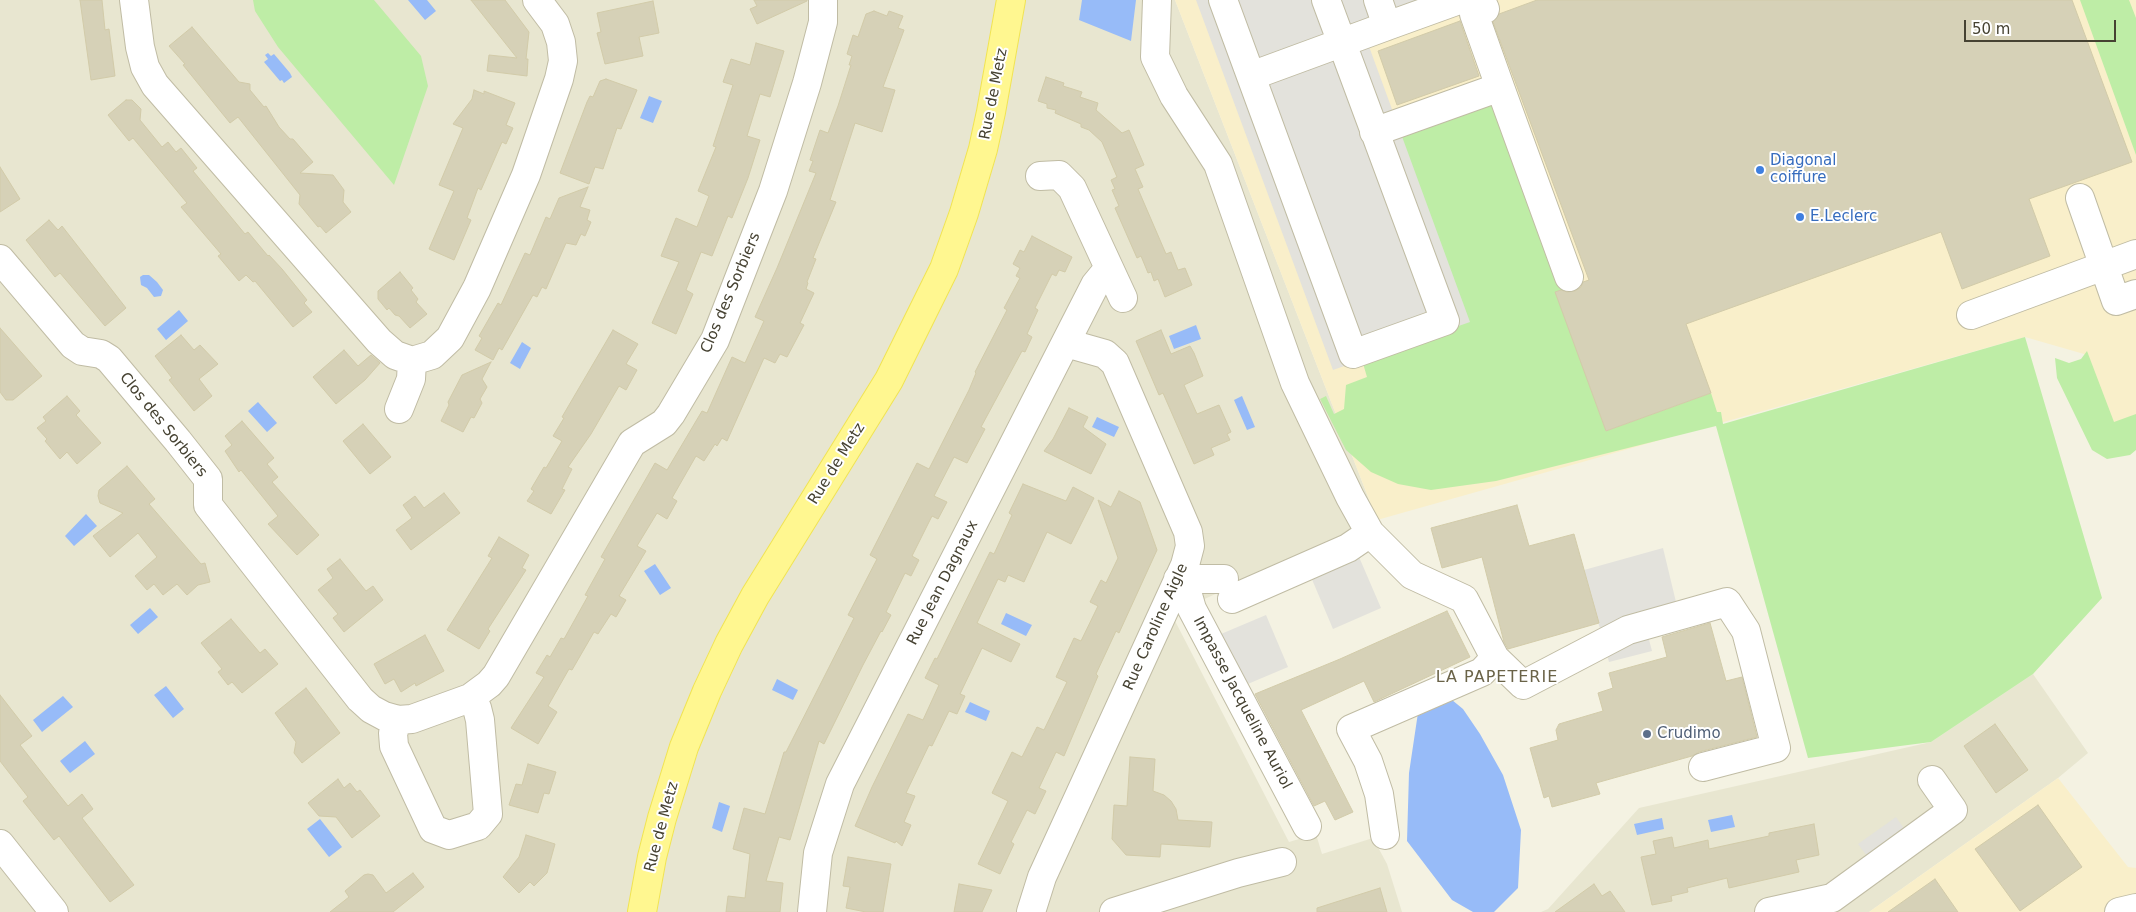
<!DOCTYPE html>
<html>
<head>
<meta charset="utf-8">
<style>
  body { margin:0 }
  #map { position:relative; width:2136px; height:912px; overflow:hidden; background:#f4f2e2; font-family:"DejaVu Sans",sans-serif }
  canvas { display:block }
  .scale { position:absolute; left:1964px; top:20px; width:152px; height:22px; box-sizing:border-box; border:2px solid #464232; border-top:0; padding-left:6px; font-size:15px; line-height:18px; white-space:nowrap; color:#464232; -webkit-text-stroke:4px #fff; paint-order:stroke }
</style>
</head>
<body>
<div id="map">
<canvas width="2136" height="912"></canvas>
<div class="scale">50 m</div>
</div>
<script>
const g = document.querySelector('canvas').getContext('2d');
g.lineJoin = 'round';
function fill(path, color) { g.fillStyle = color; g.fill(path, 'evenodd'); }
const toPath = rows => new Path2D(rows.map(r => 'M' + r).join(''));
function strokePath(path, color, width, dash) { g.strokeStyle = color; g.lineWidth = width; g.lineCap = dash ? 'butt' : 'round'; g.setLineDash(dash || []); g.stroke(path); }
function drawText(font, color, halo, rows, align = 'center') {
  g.font = font + ' "DejaVu Sans",sans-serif'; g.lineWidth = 4; g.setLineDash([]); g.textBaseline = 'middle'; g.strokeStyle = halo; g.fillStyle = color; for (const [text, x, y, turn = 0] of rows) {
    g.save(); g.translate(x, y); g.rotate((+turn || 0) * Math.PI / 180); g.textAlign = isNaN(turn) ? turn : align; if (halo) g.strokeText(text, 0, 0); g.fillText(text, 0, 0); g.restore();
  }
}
fill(toPath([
  [0,0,1175,0,1377,520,1174,613,1173,617,1289,842,1316,834,1322,854,1373,838,1387,864,1402,912,0,912],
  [2033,674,2088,753,2058,778,1869,912,1541,912,1548,909,1639,808,1931,742]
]), '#e8e6d0');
fill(toPath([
  [1175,0,2136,0,2136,422,2106,430,2084,354,2025,337,1377,520],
  [2058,778,2128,867,2136,868,2136,912,1869,912]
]), '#f9efca');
fill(toPath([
  [253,0,374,0,421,56,428,86,394,185,278,47,255,11],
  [2080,0,2129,0,2136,18,2136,155],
  [1492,99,1563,290,1556,292,1606,431,1711,393,1717,412,1721,412,1723,424,2025,337,2102,598,2033,674,1931,742,1808,758,1716,426,1496,481,1431,490,1398,484,1371,472,1346,450,1320,399,1326,396,1334,414,1344,409,1346,385,1367,377,1362,360,1400,132],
  [2087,351,2114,422,2136,414,2136,450,2130,455,2107,459,2092,450,2057,378,2055,358,2069,363,2081,359]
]), '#beeda6');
fill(toPath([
  [1196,0,1479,0,1367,41,1470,322,1333,370],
  [1663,548,1676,602,1648,636,1652,651,1609,662,1584,570],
  [1356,550,1381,608,1333,629,1308,570],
  [1266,615,1288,667,1243,686,1221,634],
  [1896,817,1912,840,1875,867,1858,844]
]), '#e3e2dc');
fill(toPath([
  [408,0,427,0,436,11,425,20],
  [1082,0,1136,0,1131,41,1079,20],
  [268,53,271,56,274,54,290,73,292,77,284,83,282,80,280,81,264,62,268,59,265,55],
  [649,96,662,101,653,123,640,118],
  [143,275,149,275,157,282,163,290,161,296,154,297,147,288,141,285,140,277],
  [179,310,188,321,166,340,157,329],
  [1196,325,1201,339,1174,349,1169,336],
  [522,342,531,348,520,369,510,363],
  [1242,396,1255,427,1247,430,1234,400],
  [258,402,277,423,267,432,248,411],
  [1097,417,1119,427,1114,437,1092,427],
  [86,514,97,526,74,546,65,536],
  [655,564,671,588,660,595,644,571],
  [150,608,158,617,138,634,130,625],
  [1006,613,1032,625,1026,636,1001,624],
  [777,679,798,690,793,700,772,690],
  [166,686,184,709,173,718,154,695],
  [1446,695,1463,709,1480,734,1503,775,1521,830,1518,888,1494,912,1473,912,1452,900,1407,841,1409,773,1419,706],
  [63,696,73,707,42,732,33,720],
  [970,702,990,711,986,721,965,712],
  [85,741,95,754,70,773,60,761],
  [719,802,730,806,722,832,712,828],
  [1732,815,1735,827,1711,832,1708,820],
  [1662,818,1664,829,1637,835,1634,824],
  [320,819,342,847,329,857,307,829]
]), '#97bbf8');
const building = toPath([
  [80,0,102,0,105,30,109,29,115,76,91,80,80,0],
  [471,0,505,0,529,32,526,59,528,59,527,76,487,71,489,55,517,58,471,0],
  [754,0,807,0,807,1,757,24,750,9,757,6,754,0],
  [1537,0,2072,0,2132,162,2029,199,2050,256,1962,289,1941,232,1686,324,1711,393,1606,431,1555,292,1561,290,1567,292,1575,291,1581,287,1583,282,1589,280,1493,22,1499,14,1537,0],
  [653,1,659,33,639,37,643,56,605,64,597,33,601,32,597,13,653,1],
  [874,11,887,16,889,11,903,16,898,28,904,30,883,87,895,90,882,132,855,123,830,200,836,202,813,258,816,259,807,282,808,283,806,289,814,293,800,323,804,325,787,357,780,354,775,363,764,358,727,441,722,438,717,446,715,444,704,461,696,456,672,498,677,501,667,519,657,513,637,546,646,551,619,596,626,600,616,617,611,614,598,634,594,632,572,670,569,669,548,706,557,712,538,744,511,728,544,677,536,673,547,655,550,657,561,638,564,639,588,596,585,595,605,559,601,557,655,463,667,470,702,411,707,413,732,357,745,363,764,321,755,317,777,268,816,173,809,171,813,161,810,160,820,130,828,133,838,106,851,65,849,65,852,56,847,54,853,35,858,37,866,14,874,11],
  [1460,21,1479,76,1397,105,1378,51,1460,21],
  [192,27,239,82,250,84,250,90,264,107,266,106,279,127,290,139,293,139,313,162,300,173,333,175,344,190,343,202,351,212,326,233,320,226,318,227,299,204,300,195,238,117,230,123,183,65,185,64,169,46,192,27],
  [756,43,784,51,770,97,760,94,747,136,760,140,748,178,732,218,728,216,712,256,701,252,686,290,693,294,676,334,652,323,679,262,661,256,676,218,697,227,709,196,698,191,716,147,713,146,733,85,723,82,731,59,750,65,756,43],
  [1046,77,1064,83,1063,86,1082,92,1080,97,1098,103,1096,110,1122,133,1129,130,1144,165,1135,169,1143,187,1138,189,1166,254,1171,252,1178,270,1185,268,1192,285,1165,297,1158,279,1154,281,1151,272,1148,273,1141,256,1137,258,1115,208,1119,206,1112,190,1115,189,1111,180,1117,177,1102,142,1089,130,1081,127,1081,124,1055,113,1056,110,1047,108,1047,104,1038,101,1046,77],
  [606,79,637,90,621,129,617,128,603,169,595,167,589,184,560,173,587,102,590,96,593,97,600,81,606,79],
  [474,90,484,94,484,91,515,103,506,125,513,128,506,144,502,142,481,190,478,188,467,218,471,220,454,260,429,249,454,191,439,185,463,128,453,124,472,99,474,90],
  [126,100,132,100,141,109,140,120,162,147,168,142,176,152,181,148,197,168,193,171,245,234,248,232,268,256,269,255,282,269,307,300,304,303,312,312,293,327,255,281,253,282,246,275,239,281,218,256,221,254,181,207,187,203,133,138,129,141,108,115,126,100],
  [0,167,20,199,0,212,0,167],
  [588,187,580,207,590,210,587,220,591,222,585,236,581,234,576,245,566,243,546,289,542,287,537,297,533,295,502,350,499,348,493,360,475,350,482,338,479,336,498,303,501,305,525,253,530,255,546,217,550,219,559,198,588,187],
  [49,220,58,230,62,226,126,308,105,326,60,273,55,277,26,240,49,220],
  [1032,236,1072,257,1065,272,1059,270,1056,276,1052,274,1035,308,1038,310,1027,334,1032,337,1025,352,1022,351,981,427,985,429,967,463,954,457,934,496,947,502,938,519,932,516,912,556,919,560,911,576,905,573,886,612,891,615,882,632,881,631,863,665,824,744,819,741,790,840,779,837,766,881,783,883,780,912,726,912,728,896,745,898,750,854,733,849,744,808,765,814,784,752,786,752,854,618,848,615,877,559,870,555,917,463,929,469,969,390,976,373,975,372,1007,310,1004,308,1020,278,1016,276,1020,268,1013,264,1020,250,1024,252,1032,236],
  [400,272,413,288,411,290,418,299,416,302,427,314,410,328,399,316,395,315,389,308,387,310,378,299,378,291,400,272],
  [0,328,42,376,13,400,6,400,0,392,0,328],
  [613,330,638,344,626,364,637,370,626,390,619,386,591,434,568,467,572,469,562,489,565,490,551,514,527,501,534,491,531,489,544,467,546,468,562,441,553,436,564,418,562,417,613,330],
  [1161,330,1171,354,1190,346,1194,353,1203,376,1184,385,1197,414,1219,405,1231,432,1227,434,1230,440,1211,448,1214,455,1194,464,1163,393,1159,395,1136,341,1161,330],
  [181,335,194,350,200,345,218,364,199,379,212,396,194,411,169,380,172,378,155,356,181,335],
  [344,350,358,366,371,355,380,363,365,380,336,404,313,377,344,350],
  [491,362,482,379,487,387,480,399,482,403,474,418,471,417,463,432,441,421,449,405,448,402,462,375,491,362],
  [67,396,80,411,76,415,101,443,77,464,67,452,60,459,45,441,47,439,37,428,46,421,43,417,67,396],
  [1069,408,1088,417,1083,427,1106,444,1091,474,1044,451,1053,439,1069,408],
  [242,421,274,458,267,464,278,477,272,482,319,535,297,555,268,524,278,516,241,470,239,472,225,451,232,445,225,436,242,421],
  [363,424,391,457,370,474,343,441,363,424],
  [127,466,155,499,149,504,201,564,205,563,210,582,198,585,187,595,177,584,163,595,154,584,147,590,135,576,157,557,138,533,110,557,93,536,123,513,100,503,98,496,99,490,127,466],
  [1023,484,1066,501,1073,487,1094,498,1071,544,1047,532,1024,582,1008,575,1005,582,998,579,977,623,1020,644,1011,662,982,648,960,694,965,696,957,714,949,711,932,746,929,745,906,793,915,796,904,822,911,825,902,846,896,841,895,843,855,826,872,787,908,714,923,720,939,685,925,678,935,658,937,659,990,552,994,554,1012,515,1009,513,1023,484],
  [1119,491,1140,502,1157,550,1119,633,1116,631,1096,674,1098,676,1064,756,1056,752,1039,788,1046,791,1035,814,1027,810,1011,842,1014,844,1000,874,978,864,1008,801,992,793,1012,752,1022,757,1037,727,1044,730,1067,682,1056,677,1074,638,1081,641,1098,606,1090,602,1101,580,1106,583,1118,558,1098,500,1111,507,1119,491],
  [444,493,460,513,411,550,396,530,412,518,403,505,415,496,424,508,444,493],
  [1517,505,1529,546,1574,534,1599,623,1508,649,1504,642,1482,557,1442,568,1431,528,1517,505],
  [499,537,529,555,522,568,526,570,488,629,490,631,479,649,447,630,492,558,488,556,499,537],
  [340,559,366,591,373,586,383,600,344,632,333,618,338,614,318,590,333,578,327,569,340,559],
  [1447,611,1470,657,1374,702,1364,681,1301,710,1353,812,1335,820,1325,801,1314,806,1255,694,1340,659,1447,611],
  [231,619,260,653,265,649,278,664,242,693,232,682,228,685,218,672,222,669,201,643,231,619],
  [1710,623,1726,681,1742,677,1757,737,1699,752,1692,756,1596,783,1600,794,1552,807,1549,796,1544,798,1530,748,1558,740,1556,730,1559,724,1603,711,1598,693,1613,688,1609,673,1667,657,1662,637,1710,623],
  [425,635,444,671,416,686,415,683,401,692,394,679,385,684,374,664,425,635],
  [306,688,340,733,302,763,294,753,296,742,275,713,306,688],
  [0,695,32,736,20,745,68,806,82,794,93,809,82,818,134,885,110,902,59,836,54,840,23,801,28,797,0,761,0,695],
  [1995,724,2028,770,1996,793,1964,746,1995,724],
  [1130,757,1155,759,1153,791,1164,795,1171,801,1176,809,1178,820,1212,822,1210,847,1161,844,1160,857,1126,855,1112,839,1114,805,1127,806,1130,757],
  [528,764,556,772,549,794,544,793,538,813,509,805,516,784,522,785,528,764],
  [338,779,344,788,350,783,357,792,360,790,380,816,352,838,336,817,319,816,308,803,338,779],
  [2038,805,2082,867,2020,911,1975,849,2038,805],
  [1814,824,1819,855,1796,860,1799,872,1729,888,1727,878,1687,888,1688,892,1671,896,1672,901,1652,905,1641,857,1656,854,1653,841,1672,837,1674,848,1708,840,1709,849,1769,836,1769,833,1814,824],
  [526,835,555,844,547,873,534,886,530,882,519,893,503,877,519,857,526,835],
  [848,857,891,864,883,912,866,912,846,908,850,887,843,886,848,857],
  [413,873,424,887,393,912,330,912,349,897,345,891,364,875,368,874,373,875,386,893,413,873],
  [1935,879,1958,912,1888,912,1935,879],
  [959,884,992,890,982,912,954,912,959,884],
  [1594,884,1602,896,1610,891,1625,912,1555,912,1594,884],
  [1380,888,1387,912,1317,912,1317,908,1380,888]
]);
fill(building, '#d6d1b7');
strokePath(building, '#d2cba9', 1);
const minor = toPath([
  [134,0,140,47,145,67,155,85,379,341,395,355,412,361,432,355,450,338,477,288,526,175,559,79,563,61,561,42,555,24,537,0],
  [1157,0,1155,57,1174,96,1218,164,1295,383,1350,497,1370,533,1412,575,1464,599,1495,658,1523,685,1628,630,1727,602,1746,631,1776,748,1703,767],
  [1223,0,1353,354,1445,321,1326,0],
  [1378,0,1387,26,1459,0],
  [1251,76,1387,26],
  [1500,87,1569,277],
  [1374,132,1500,87,1474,14,1485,9,1481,0],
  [1040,176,1059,175,1072,188,1123,298],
  [2080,198,2116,301,2136,294],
  [0,259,73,345,82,351,101,354,109,359,178,441,208,479,208,505,360,699,371,709,384,716,398,720,412,719,470,698,489,684,496,676,632,443,664,423,671,414,715,340,773,191,807,83,823,22,823,0],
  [1971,315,2136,254],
  [399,409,411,379,412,361],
  [1178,579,1188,595,1192,609,1307,826],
  [1178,579,1224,579],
  [1232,599,1348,548,1370,533],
  [398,720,393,733,394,746,433,829,449,835,478,826,488,814,480,720,477,708,470,698],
  [1385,835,1379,794,1368,761,1351,729,1482,672,1495,658],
  [0,844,54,912],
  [812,912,818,853,840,784,1095,285,1109,268],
  [1031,912,1042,877,1185,565,1190,546,1188,532,1115,363,1105,354,1066,343],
  [1114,912,1238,873,1282,862],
  [1769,912,1832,898,1953,810,1932,780],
  [2119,912,2136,908]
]);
const major = toPath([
  [642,912,652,857,662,818,684,747,707,691,729,644,755,596,889,380,944,269,964,213,983,149,991,112,1011,0]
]);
strokePath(minor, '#c0bca4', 30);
strokePath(major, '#f1e453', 30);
strokePath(minor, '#fff', 28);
strokePath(major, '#fff790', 28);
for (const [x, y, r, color] of [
  [1760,170,5,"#3f7fe0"],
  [1800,217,5,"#3f7fe0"],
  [1647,734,5,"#5c6f8a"]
]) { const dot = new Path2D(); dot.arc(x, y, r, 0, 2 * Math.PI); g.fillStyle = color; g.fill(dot); strokePath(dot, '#fff', 2); }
drawText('15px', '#464232', '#fff', [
  ["Rue de Metz",994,94,-79],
  ["Clos des Sorbiers",731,293,-67],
  ["Clos des Sorbiers",163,425,51],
  ["Rue de Metz",837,464,-58],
  ["Rue Jean Dagnaux",943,583,-63],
  ["Rue Caroline Aigle",1156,627,-66],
  ["Impasse Jacqueline Auriol",1242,703,62],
  ["Rue de Metz",662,827,-75]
]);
drawText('15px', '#366cbe', '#fff', [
  ["Diagonal",1770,161],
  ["coiffure",1770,178],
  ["E.Leclerc",1810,217]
], 'left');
drawText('15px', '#4e5e75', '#fff', [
  ["Crudimo",1657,734]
], 'left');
g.letterSpacing = '1px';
drawText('16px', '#6a6348', '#fff', [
  ["LA PAPETERIE",1497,678]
]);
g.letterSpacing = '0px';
</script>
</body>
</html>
